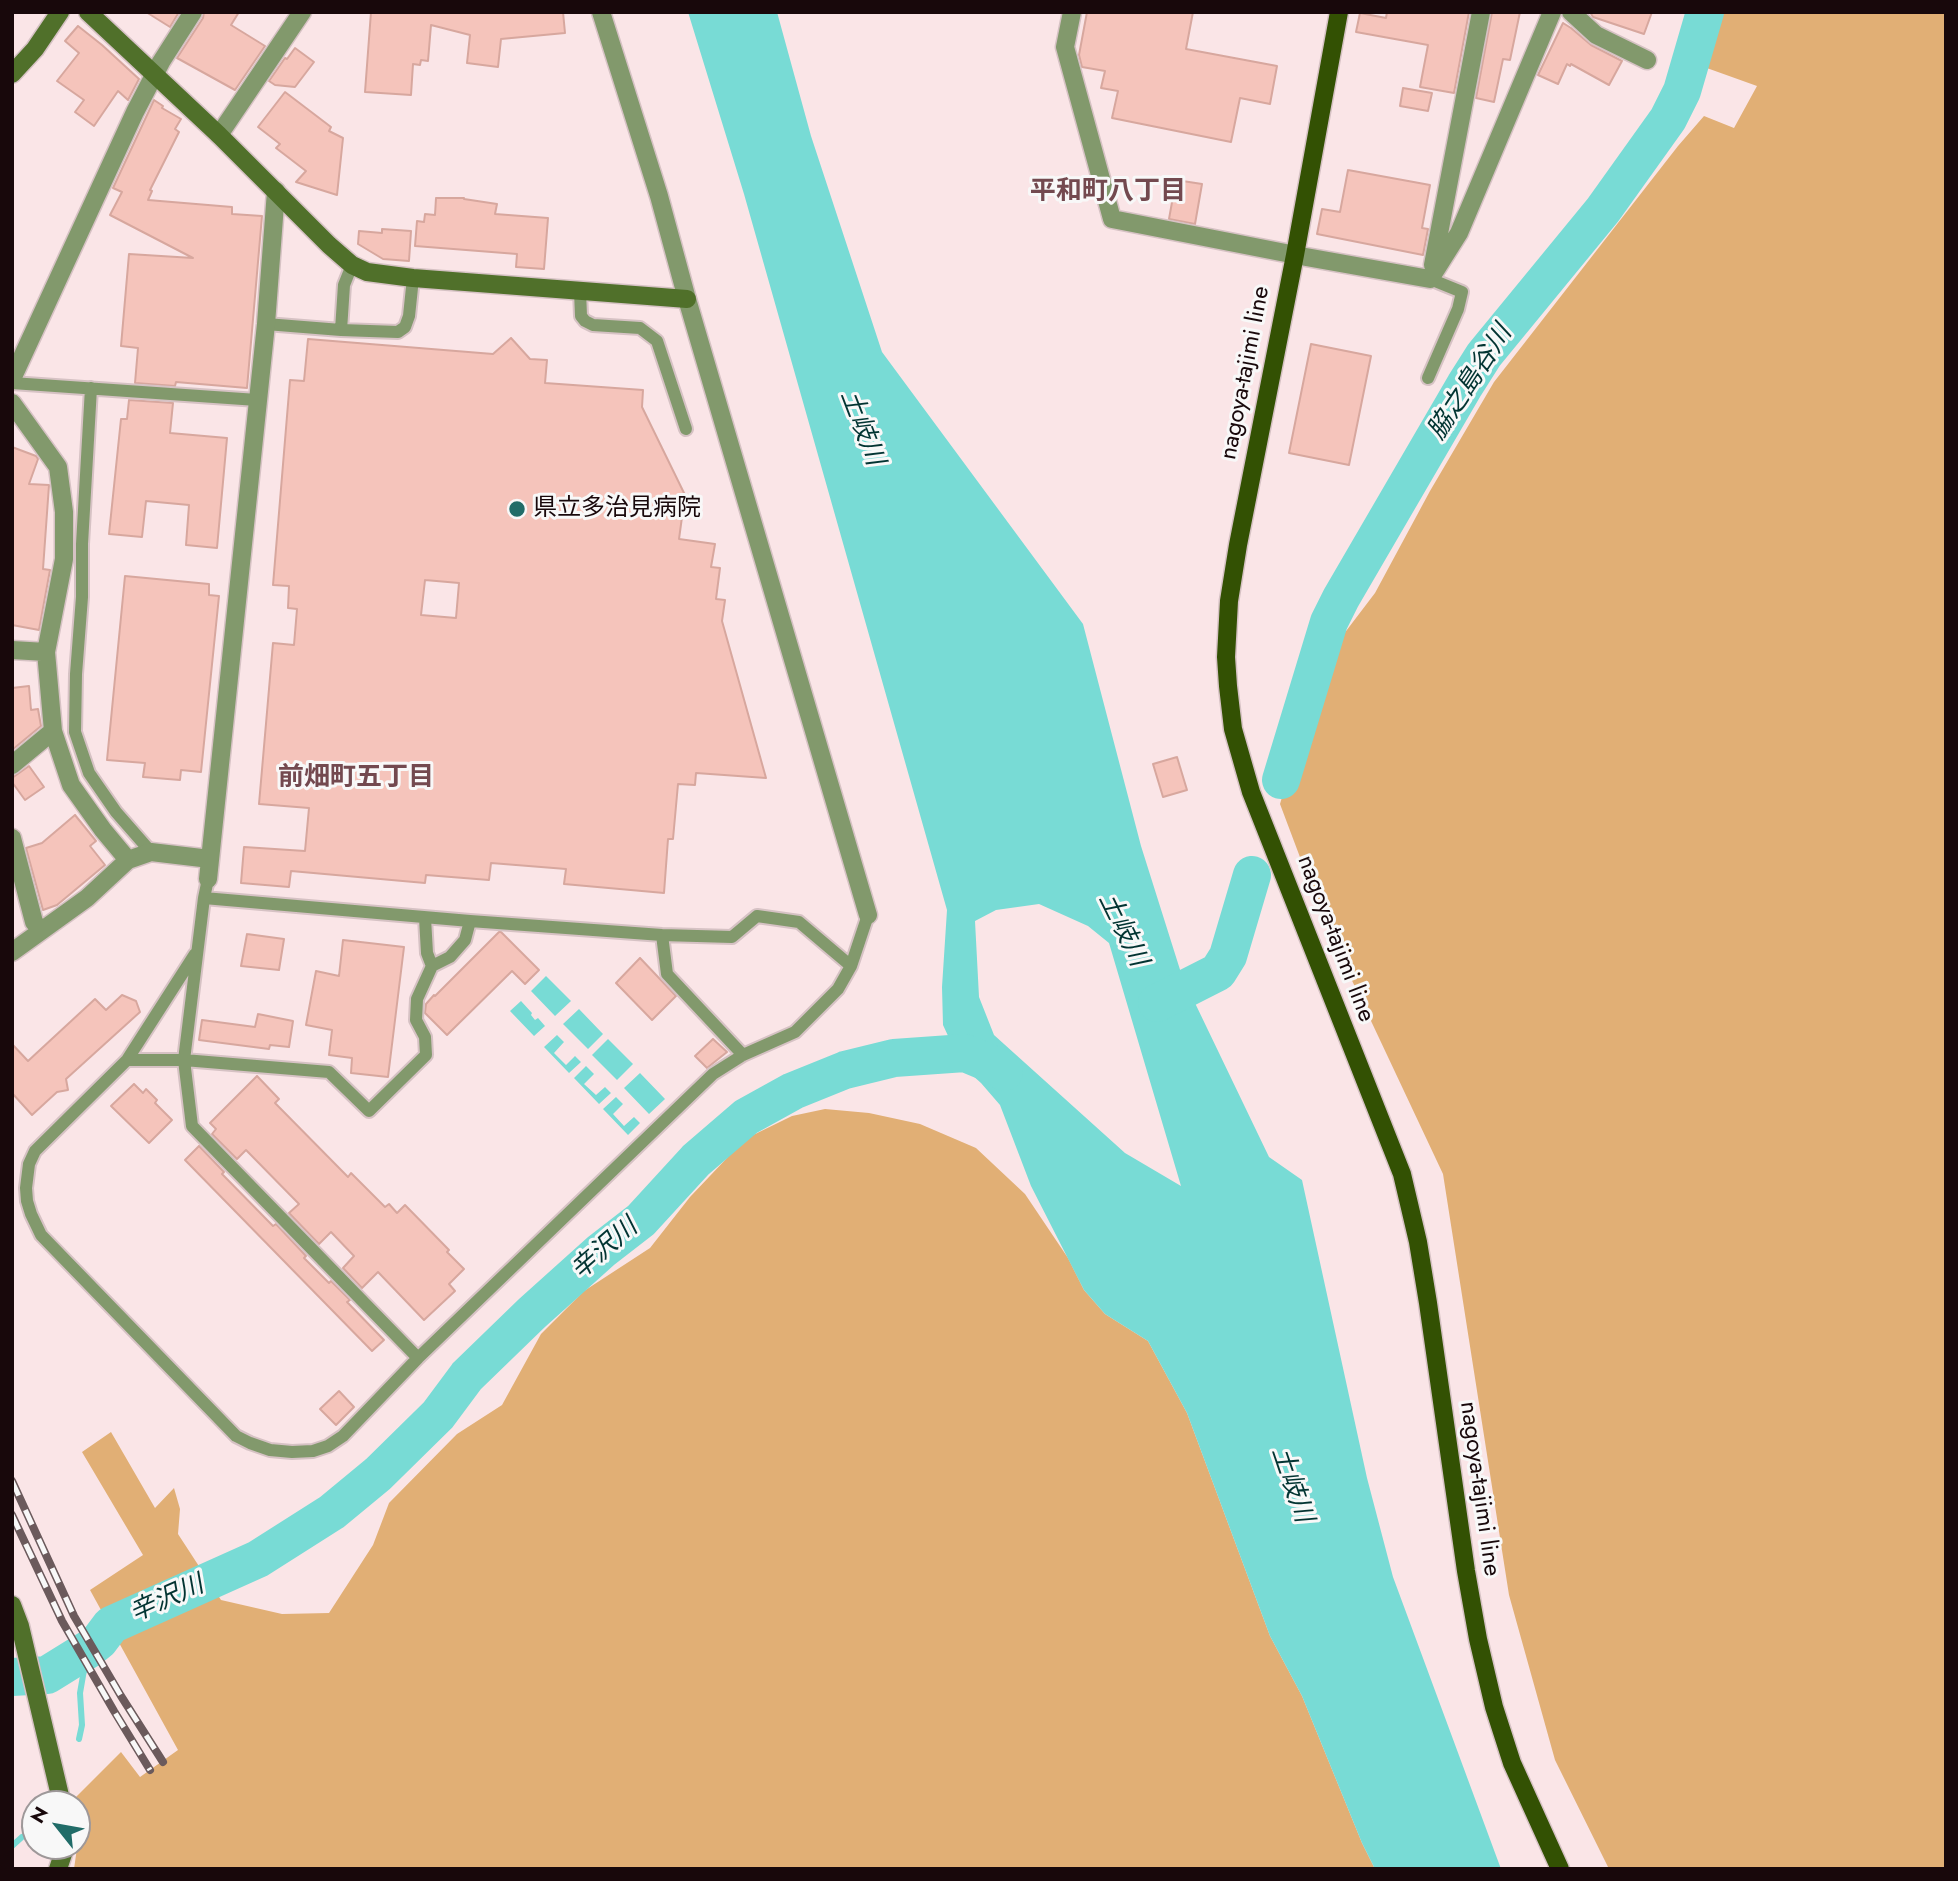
<!DOCTYPE html>
<html>
<head>
<meta charset="utf-8">
<style>
  body { margin:0 }
  #map { position:relative; width:1958px; height:1881px; overflow:hidden; background:#fae5e7; font-family:Jost,sans-serif }
  canvas { display:block }
  .frame { position:absolute; inset:0; border:14px solid #18080b; pointer-events:none }
  .north { position:absolute; left:21px; top:1790px; width:70px; height:70px; box-sizing:border-box; background:#f8f8f8; border:2px solid #9e9899; border-radius:50%; rotate:301deg; font-size:19px; font-weight:700; line-height:28px; text-align:center; color:#18080b }
  .north::after { content:''; display:block; margin:auto; width:24px; height:32px; background:#216c68; clip-path:polygon(50% 0,100% 100%,50% 72%,0 100%) }
</style>
</head>
<body>
<div id="map">
<canvas width="1958" height="1881"></canvas>
<div class="frame"></div>
<div class="north">N</div>
</div>
<script>
const g = document.querySelector('canvas').getContext('2d');
g.lineJoin = 'round';
function fill(path, color) { g.fillStyle = color; g.fill(path, 'evenodd'); }
const toPath = rows => new Path2D(rows.map(r => 'M' + r).join(''));
function strokePath(path, color, width, dash) { g.strokeStyle = color; g.lineWidth = width; g.lineCap = dash ? 'butt' : 'round'; g.setLineDash(dash || []); g.stroke(path); }
function drawText(font, color, halo, rows, align = 'center') {
  g.font = font + ' Jost,"Noto Sans JP",sans-serif'; g.lineWidth = 6; g.setLineDash([]); g.textBaseline = 'middle'; g.strokeStyle = halo; g.fillStyle = color; for (const [text, x, y, turn = 0] of rows) {
    g.save(); g.translate(x, y); g.rotate((+turn || 0) * Math.PI / 180); g.textAlign = isNaN(turn) ? turn : align; if (halo) g.strokeText(text, 0, 0); g.fillText(text, 0, 0); g.restore();
  }
}
fill(toPath([
  [1720,12,1946,12,1946,1869,1609,1869,1555,1760,1509,1595,1443,1174,1324,921,1280,804,1321,664,1375,593,1430,491,1494,382,1678,146,1704,116,1734,128,1757,86,1704,67],
  [825,1109,869,1113,920,1124,976,1148,1025,1194,1068,1258,1084,1290,1105,1314,1148,1341,1187,1413,1270,1636,1302,1696,1362,1843,1375,1869,74,1869,78,1841,76,1797,121,1752,140,1777,178,1750,90,1590,143,1555,82,1452,111,1432,155,1508,174,1488,180,1509,178,1534,221,1600,282,1614,329,1613,373,1545,389,1503,457,1434,502,1405,541,1334,584,1291,650,1248,690,1197,745,1139,792,1116]
]), '#e1af75');
fill(toPath([
  [688,12,777,12,811,136,882,352,1083,624,1141,846,1182,976,1269,1157,1302,1180,1367,1478,1393,1577,1501,1869,1375,1869,1362,1843,1302,1696,1270,1636,1187,1413,1148,1341,1105,1314,1084,1290,1031,1186,1000,1105,981,1083,962,1066,943,1025,942,987,947,910,744,194],
  [1039,904,1088,926,1109,943,1181,1186,1125,1153,994,1035,979,997,975,921,996,910],
  [546,976,571,1001,555,1016,531,991],
  [521,1001,532,1013,531,1015,535,1020,538,1018,545,1026,534,1036,510,1011],
  [579,1009,603,1034,588,1049,563,1024],
  [557,1035,564,1042,554,1053,566,1065,575,1056,581,1062,569,1073,544,1047],
  [608,1039,633,1064,617,1080,592,1055],
  [586,1066,594,1074,584,1084,596,1095,605,1087,611,1093,599,1104,574,1078],
  [640,1073,665,1099,649,1114,624,1088],
  [616,1097,623,1104,613,1114,624,1126,634,1117,640,1123,628,1135,603,1109]
]), '#78dbd5');
strokePath(toPath([
  [79,1739,82,1725,80,1693,84,1670,90,1658,89,1649],
  [12,1846,22,1837]
]), '#78dbd5', 6);
strokePath(toPath([
  [1281,780,1329,622,1341,598,1465,385,1484,355,1603,210,1668,119,1682,91,1705,12],
  [1157,1003,1218,972,1228,956,1252,875],
  [12,1677,47,1675,89,1649,99,1641,111,1625,258,1559,332,1512,378,1474,438,1415,467,1376,532,1313,601,1251,641,1220,696,1160,746,1117,793,1091,845,1070,894,1058,965,1053,1001,1068,1004,1072]
]), '#78dbd5', 38);
const building = toPath([
  [146,12,179,12,170,27,146,12],
  [204,12,239,12,231,25,265,46,235,90,177,58,203,18,204,12],
  [371,12,563,12,565,33,501,39,498,67,467,63,470,35,431,25,428,61,421,60,420,65,413,64,411,95,365,92,371,12],
  [1087,12,1193,12,1186,49,1277,66,1270,104,1240,98,1231,142,1112,118,1118,91,1101,88,1105,71,1082,67,1079,55,1087,12],
  [1387,12,1469,12,1454,93,1420,87,1428,45,1356,32,1360,13,1386,18,1387,12],
  [1492,12,1520,12,1510,60,1503,59,1494,102,1476,98,1492,12],
  [1590,12,1652,12,1644,34,1593,17,1590,12],
  [1563,23,1571,28,1591,45,1622,61,1609,85,1571,64,1570,66,1567,64,1558,84,1538,75,1563,23],
  [78,26,102,45,139,79,128,100,118,91,94,126,75,112,84,100,57,81,79,53,65,41,78,26],
  [295,48,314,62,295,87,275,85,269,81,285,58,287,59,295,48],
  [1403,88,1432,93,1428,111,1400,106,1403,88],
  [285,92,331,127,329,131,343,138,337,195,296,182,306,171,276,148,280,144,258,127,285,92],
  [154,100,163,106,162,108,181,119,175,129,179,132,150,190,152,191,148,200,232,207,232,214,262,216,247,388,176,382,175,386,135,383,138,348,121,346,129,254,193,258,110,215,122,192,113,188,154,100],
  [1348,170,1430,185,1422,228,1428,229,1423,255,1317,234,1322,209,1340,212,1348,170],
  [1176,180,1202,184,1195,224,1169,219,1176,180],
  [436,198,464,198,464,199,497,204,495,214,548,218,544,269,516,267,517,254,415,246,417,221,424,222,425,214,435,215,436,198],
  [382,229,411,231,409,261,383,259,358,244,359,231,382,233,382,229],
  [511,338,530,359,547,360,545,383,643,390,642,407,685,495,679,539,715,544,711,567,720,568,716,599,725,600,722,621,766,778,696,773,695,785,678,784,673,839,668,839,664,893,564,884,566,869,491,863,489,880,426,875,425,883,291,871,289,887,241,883,244,847,305,851,309,808,259,804,273,643,294,645,297,609,288,608,289,586,273,585,290,380,304,381,308,339,493,354,511,338],
  [425,580,459,583,456,618,421,615,425,580],
  [1311,344,1371,356,1349,465,1289,453,1311,344],
  [129,400,173,403,170,433,227,438,217,548,186,545,189,505,146,501,142,537,109,534,121,419,127,419,129,400],
  [12,447,36,456,38,459,29,484,49,485,43,569,50,570,39,630,12,625,12,447],
  [125,576,209,584,209,595,219,596,201,772,181,770,180,780,143,777,145,763,107,760,125,576],
  [29,686,31,710,38,709,41,726,12,750,12,688,29,686],
  [1177,757,1187,790,1163,797,1153,764,1177,757],
  [29,766,44,787,25,800,12,782,12,778,29,766],
  [75,815,96,841,90,846,105,865,57,905,43,910,26,848,42,843,75,815],
  [499,932,501,932,539,970,525,984,512,971,447,1035,425,1013,426,1004,434,995,435,996,499,932],
  [247,934,284,939,279,970,241,966,247,934],
  [343,940,404,947,388,1077,351,1073,352,1058,329,1055,332,1030,306,1025,316,971,339,976,343,940],
  [640,958,676,996,652,1020,616,983,640,958],
  [122,995,136,1001,140,1012,66,1079,68,1090,57,1092,32,1115,12,1093,12,1044,28,1061,95,999,106,1010,122,995],
  [258,1014,293,1021,289,1047,270,1045,269,1049,199,1040,202,1020,255,1027,258,1014],
  [713,1039,727,1052,707,1068,695,1056,713,1039],
  [257,1076,279,1099,275,1103,348,1177,351,1173,385,1207,389,1204,397,1213,405,1205,449,1250,447,1252,464,1269,449,1284,455,1291,424,1320,378,1272,362,1288,343,1268,354,1256,331,1232,319,1244,289,1213,299,1204,246,1150,237,1159,212,1134,216,1129,210,1123,257,1076],
  [134,1084,143,1093,146,1089,157,1100,155,1103,172,1120,149,1143,111,1106,134,1084],
  [199,1146,224,1172,222,1174,273,1226,276,1224,306,1256,304,1258,329,1283,331,1281,350,1300,347,1302,384,1340,372,1351,185,1160,199,1146],
  [339,1391,354,1407,336,1425,320,1409,339,1391]
]);
fill(building, '#f5c4bb');
strokePath(building, '#d7a79e', 2);
const lane = toPath([
  [580,291,581,316,585,321,593,325,640,328,657,341,686,429],
  [266,324,341,330,398,332,405,327,409,316,413,278],
  [341,330,344,285,352,265],
  [1428,378,1458,309,1462,292,1430,279],
  [12,383,257,400],
  [91,388,82,544,82,597,76,674,75,732,89,773,116,812,151,852],
  [208,879,204,898,470,921,662,935,732,937,757,916,799,922,851,966],
  [204,898,184,1060,192,1126,418,1358],
  [425,918,427,953,432,966],
  [470,921,465,940,450,957,432,966,417,999,416,1020,425,1037,426,1055,369,1111,329,1072,184,1060,127,1060,35,1151,29,1164,26,1188,27,1201,31,1214,41,1235,236,1436,250,1443,270,1450,292,1452,313,1451,328,1446,343,1436,418,1358,713,1074,743,1055,795,1032,838,989,851,966,868,915],
  [662,935,667,974,743,1055],
  [127,1060,195,954]
]);
const street = toPath([
  [601,12,659,196,687,299,868,915],
  [1072,12,1065,47,1112,219,1306,257,1430,279],
  [1571,12,1596,35,1647,60],
  [219,135,302,12],
  [1433,265,1481,12],
  [1430,279,1459,233,1552,12],
  [12,379,135,112,161,62,193,12],
  [12,403,58,467,64,512,64,559,46,652,53,731,71,785,103,830,128,860],
  [12,650,46,652],
  [12,765,53,731],
  [12,838,34,922,41,931],
  [208,879,266,324,276,191],
  [12,952,87,898,128,860,151,852,210,859]
]);
const secondary = toPath([
  [88,12,219,135,329,245,352,265,367,272,413,278,687,299],
  [12,74,35,49,60,12],
  [12,1605,20,1626,62,1804],
  [58,1869,63,1854,63,1846]
]);
const primary = toPath([
  [1339,12,1295,255,1238,545,1229,601,1226,657,1228,686,1233,729,1251,792,1402,1174,1418,1242,1428,1303,1466,1571,1478,1639,1494,1707,1512,1763,1560,1869]
]);
strokePath(lane, '#d6c2c4', 16);
strokePath(street, '#d6c2c4', 21);
strokePath(secondary, '#d6c2c4', 21);
strokePath(primary, '#d6c2c4', 21);
strokePath(lane, '#82996c', 12);
strokePath(street, '#82996c', 18);
strokePath(secondary, '#50702a', 18);
strokePath(primary, '#335103', 18);
const rail = toPath([
  [12,1481,74,1616,121,1696,163,1762],
  [12,1515,62,1621,114,1711,150,1770]
]);
strokePath(rail, '#6b5a5c', 8);
strokePath(rail, '#f8f8f8', 5, [16]);
for (const [x, y, r, color] of [
  [517,509,9,"#216c68"]
]) { const dot = new Path2D(); dot.arc(x, y, r, 0, 2 * Math.PI); g.fillStyle = color; g.fill(dot); strokePath(dot, '#f8f8f8', 2.5); }
drawText('24px', '#18080b', '#f8f8f8', [
  ["nagoya-tajimi line",1246,373,-79],
  ["nagoya-tajimi line",1335,939,69],
  ["nagoya-tajimi line",1479,1489,82]
]);
drawText('24px', '#18080b', '#f8f8f8', [
  ["県立多治見病院",533,509]
], 'left');
drawText('bold 26px', '#73494f', '#f8f8f8', [
  ["平和町八丁目",1108,193],
  ["前畑町五丁目",356,779]
]);
drawText('italic 26px', '#023432', '#f8f8f8', [
  ["脇之島谷川",1471,383,-57],
  ["土岐川",861,428,69],
  ["土岐川",1122,930,64],
  ["辛沢川",605,1250,-41],
  ["土岐川",1291,1485,71],
  ["辛沢川",167,1600,-24]
]);
</script>
</body>
</html>
